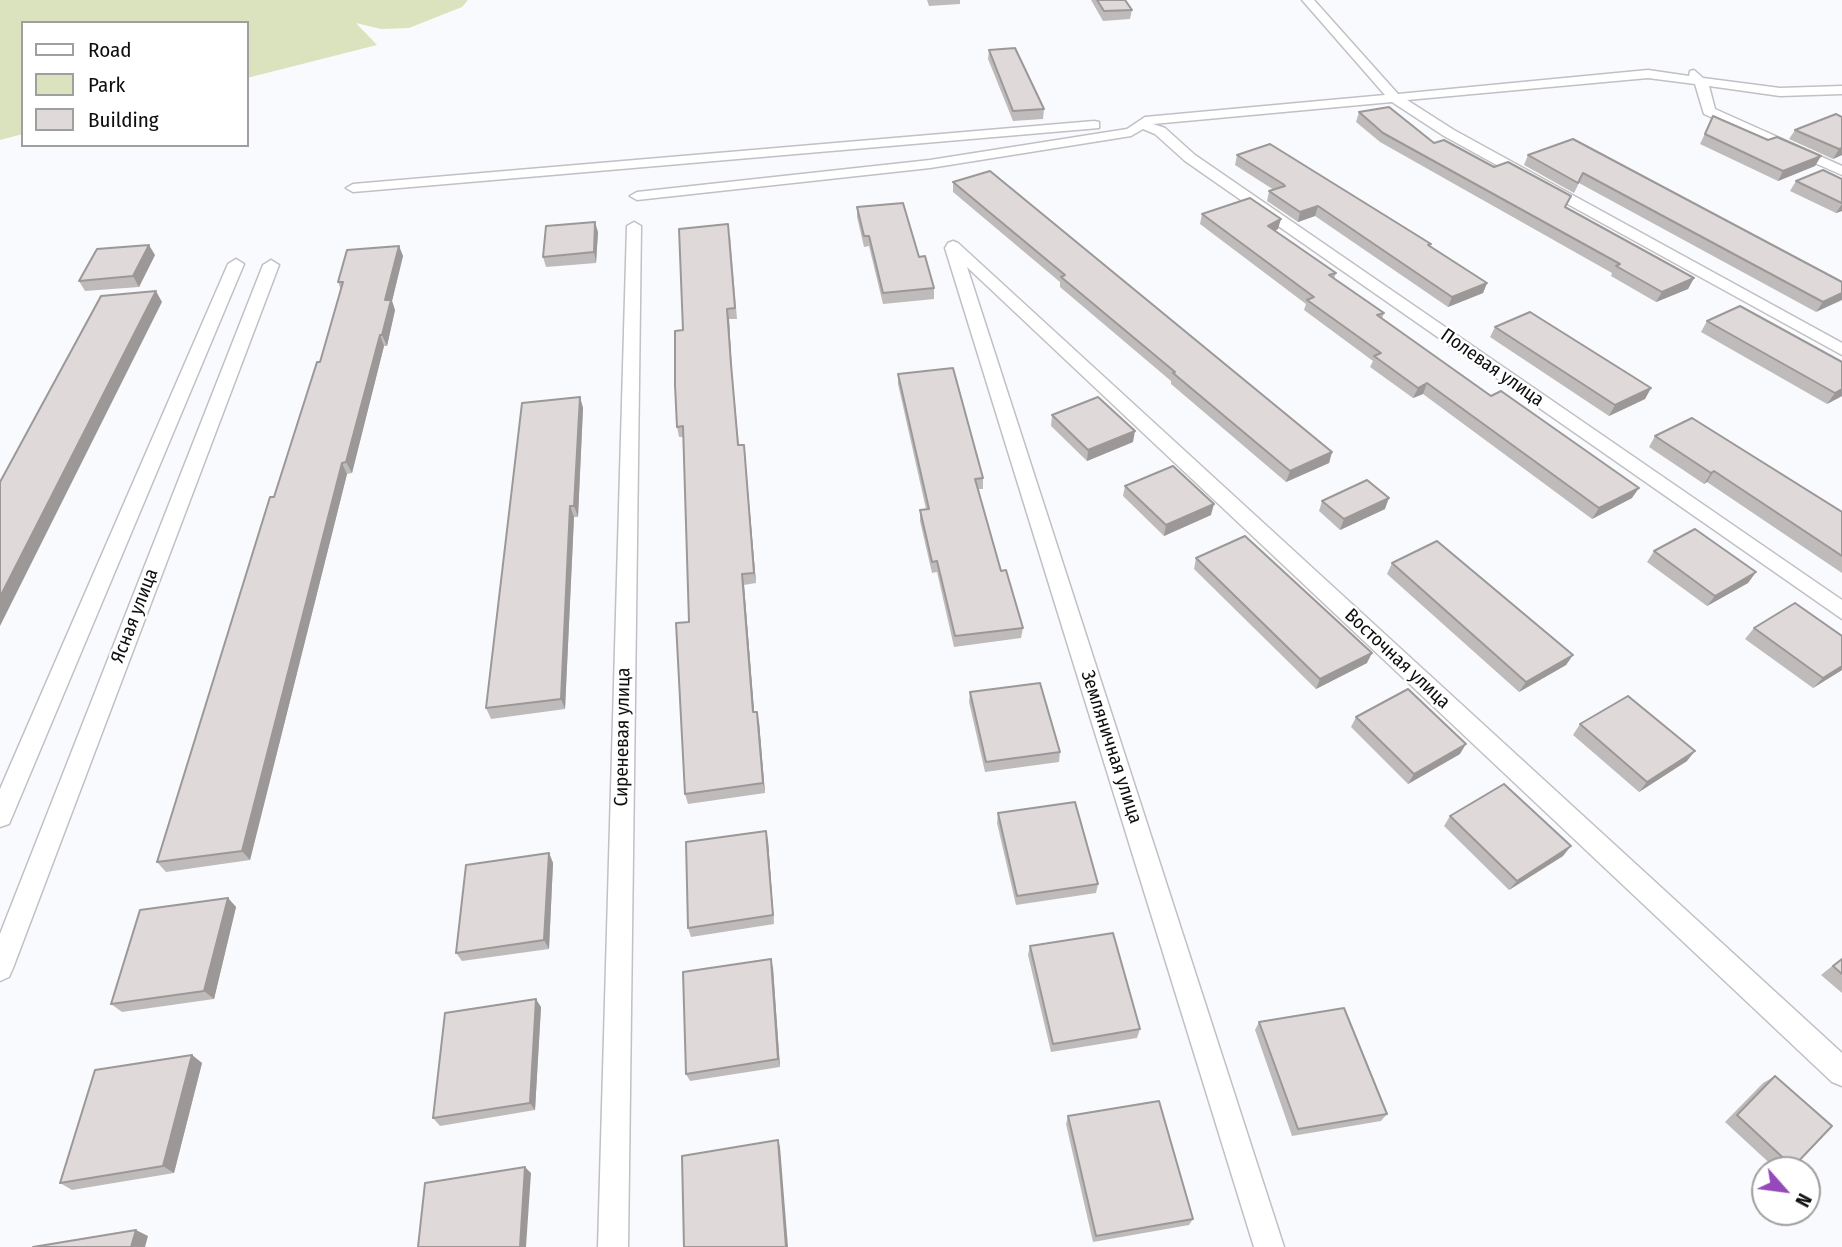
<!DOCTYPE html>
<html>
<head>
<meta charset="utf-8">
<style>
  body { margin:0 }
  #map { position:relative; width:1842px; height:1247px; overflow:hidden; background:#f9fafe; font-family:"Fira Sans Condensed",sans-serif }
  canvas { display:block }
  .legend { position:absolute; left:21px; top:21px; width:228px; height:126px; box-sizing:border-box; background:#fff; border:2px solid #9f9f9f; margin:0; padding:9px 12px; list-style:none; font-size:21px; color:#0e0e0f }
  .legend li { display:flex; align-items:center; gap:14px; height:35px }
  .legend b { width:35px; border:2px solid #9f9f9f }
  .north { position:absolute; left:1751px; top:1156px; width:70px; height:70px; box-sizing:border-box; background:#fff; border:2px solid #9f9f9f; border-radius:50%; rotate:118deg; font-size:19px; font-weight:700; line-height:28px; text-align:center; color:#0e0e0f }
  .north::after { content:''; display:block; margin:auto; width:24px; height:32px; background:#9649ba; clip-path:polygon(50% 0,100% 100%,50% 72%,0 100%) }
</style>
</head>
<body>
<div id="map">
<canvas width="1842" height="1247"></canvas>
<ul class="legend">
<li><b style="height:9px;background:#fff"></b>Road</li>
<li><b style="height:19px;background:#dbe3be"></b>Park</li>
<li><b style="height:19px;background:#dfd9d9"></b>Building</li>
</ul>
<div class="north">N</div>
</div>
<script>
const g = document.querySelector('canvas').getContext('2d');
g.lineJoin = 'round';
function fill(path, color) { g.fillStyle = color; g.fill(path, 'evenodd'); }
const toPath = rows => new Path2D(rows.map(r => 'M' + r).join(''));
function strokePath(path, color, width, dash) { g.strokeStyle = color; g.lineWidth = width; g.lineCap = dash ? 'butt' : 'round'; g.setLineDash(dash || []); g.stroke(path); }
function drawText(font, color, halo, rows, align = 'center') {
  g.font = font + ' "Fira Sans Condensed",sans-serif'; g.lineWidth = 5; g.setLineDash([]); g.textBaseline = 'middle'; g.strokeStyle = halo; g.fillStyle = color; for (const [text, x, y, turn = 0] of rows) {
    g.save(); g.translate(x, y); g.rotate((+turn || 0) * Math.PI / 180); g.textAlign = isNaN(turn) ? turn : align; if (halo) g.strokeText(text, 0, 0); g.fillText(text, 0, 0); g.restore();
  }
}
fill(toPath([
  [0,0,468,0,462,7,409,28,381,29,356,23,377,45,247,78,247,23,23,23,23,134,0,140]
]), '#dbe3be');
const minor = toPath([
  [1302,0,1314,0,1398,94,1648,70,1689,76,1690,71,1694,70,1703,78,1780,88,1842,86,1842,94,1780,96,1709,86,1715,109,1842,166,1842,175,1704,114,1695,84,1648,78,1407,100,1454,130,1842,343,1842,355,1444,136,1392,102,1153,124,1165,128,1195,155,1842,600,1842,619,1185,161,1155,134,1143,129,1131,136,930,168,637,200,630,196,637,192,930,160,1127,129,1145,117,1385,95,1302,0],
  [1094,121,1099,122,1099,128,353,192,346,188,353,184,1094,121],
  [634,222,641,226,628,1247,598,1247,627,226,634,222],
  [953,241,958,243,1842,1053,1842,1086,1832,1082,967,267,1284,1247,1254,1247,945,248,948,243,953,241],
  [236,259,244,264,12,817,9,824,0,827,0,789,228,264,236,259],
  [271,260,279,265,13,968,9,977,0,981,0,934,263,265,271,260]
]);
strokePath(minor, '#c0c0c5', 3);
fill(minor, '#fff');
fill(toPath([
  [927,0,960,0,960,4,929,6],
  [1091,0,1125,0,1132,10,1130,19,1103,21],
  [989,50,1044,109,1043,119,1013,121,988,59],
  [1359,112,1434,143,1566,207,1694,278,1688,289,1656,302,1611,276,1612,273,1380,142,1356,122],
  [1836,114,1842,155,1833,159,1789,139,1795,130],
  [1713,116,1768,140,1821,156,1815,166,1778,181,1700,144],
  [1573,139,1842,282,1816,312,1579,183,1574,193,1524,165,1528,155],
  [1237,155,1430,247,1487,283,1483,293,1448,307,1315,216,1298,222,1267,201,1269,191,1274,190,1235,165],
  [1842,179,1842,211,1836,213,1790,191,1796,181],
  [953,182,1332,452,1329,463,1286,482,1171,384,1171,381,1060,287,1060,282,953,192],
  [857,207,919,257,934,288,934,299,883,304,869,246,864,247,857,217],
  [1202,214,1278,229,1275,231,1336,273,1334,279,1384,313,1382,319,1632,498,1592,519,1423,394,1413,398,1370,367,1373,361,1304,310,1306,304,1200,224],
  [598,232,596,263,546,267,543,257],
  [730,235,737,319,729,319,732,374,739,445,745,456,756,583,744,585,754,712,759,722,765,793,688,804,685,794,689,622,683,437,679,437,677,427,683,330],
  [399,246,403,256,392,301,395,310,387,346,384,346,352,473,347,474,250,860,166,872,157,862,274,497,320,362,341,290,338,282],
  [155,255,139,287,85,291,79,281],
  [1707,321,1842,362,1842,396,1827,404,1701,332],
  [1495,327,1651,388,1645,399,1609,416,1490,337],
  [898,374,983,478,983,489,978,489,1001,571,1023,628,1021,638,954,647,937,572,932,573,920,521,920,510,926,509,898,384],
  [580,397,583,408,578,517,574,517,565,709,491,719,486,708],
  [1052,415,1133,442,1087,461,1051,426],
  [1655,436,1842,512,1842,573,1707,482,1704,484,1649,447],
  [1125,486,1211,515,1164,536,1123,496],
  [1322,501,1385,509,1340,530,1319,511],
  [1654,551,1756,572,1748,583,1707,606,1647,562],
  [1196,558,1367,663,1316,689,1194,569],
  [1392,563,1573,655,1566,665,1519,692,1387,574],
  [1754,628,1842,636,1842,670,1813,688,1745,639],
  [970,692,1060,752,1059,762,985,772,969,702],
  [1356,717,1460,754,1408,784,1351,727],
  [1580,724,1687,761,1639,792,1573,735],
  [998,813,1098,884,1096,893,1016,905,997,823],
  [1450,816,1563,856,1509,890,1444,826],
  [768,840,774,924,691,937,688,928],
  [549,853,553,863,549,949,462,961,456,953],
  [228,898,236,907,214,999,122,1012,111,1004],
  [1030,946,1140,1029,1137,1038,1051,1052,1028,955],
  [1842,958,1842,993,1821,975],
  [773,968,780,1067,690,1081,686,1074],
  [541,1007,535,1110,440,1126,433,1118],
  [1259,1022,1387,1114,1381,1121,1292,1136,1255,1030],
  [192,1055,202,1063,174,1173,72,1190,60,1183],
  [1775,1076,1793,1167,1787,1170,1777,1170,1725,1122,1763,1083],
  [1068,1116,1193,1219,1189,1225,1093,1242,1066,1124]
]), '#c0bbbb');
fill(toPath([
  [1842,148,1842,155,1833,159,1839,149],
  [1821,156,1815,166,1778,181,1783,171],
  [1842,204,1842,211,1836,213],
  [1318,206,1315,216,1298,222,1300,212],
  [1281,219,1278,229,1265,236,1268,226],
  [595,222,598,232,596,263,594,252],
  [149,245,155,255,139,287,133,276],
  [399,246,403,256,392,301,395,310,387,346,382,335,385,300],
  [1694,278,1688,289,1656,302,1662,292],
  [1487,283,1483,293,1448,307,1452,297],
  [156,291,162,302,0,626,0,597],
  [1842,293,1842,300,1816,312,1823,302],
  [727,309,729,319,732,374,740,456,731,364],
  [380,335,384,346,352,473,346,462],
  [1427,383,1423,394,1413,398,1418,388],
  [1651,388,1645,399,1609,416,1615,405],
  [1842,389,1842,396,1827,404,1835,393],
  [580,397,583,408,578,517,574,506],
  [1135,431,1133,442,1087,461,1088,450],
  [744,445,745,456,756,583,754,573],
  [1332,452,1329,463,1286,482,1290,471],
  [342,463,347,474,250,860,242,851],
  [1714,471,1707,482,1704,484,1711,473],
  [1639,488,1632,498,1592,519,1599,508],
  [1389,498,1385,509,1340,530,1344,519],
  [1214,504,1211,515,1164,536,1166,525],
  [570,506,574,517,565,709,561,699],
  [1756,572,1748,583,1707,606,1715,596],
  [742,574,744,585,755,722,753,712],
  [1372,653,1367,663,1316,689,1320,679],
  [1573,655,1566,665,1519,692,1526,682],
  [1842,666,1842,670,1813,688,1823,678],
  [757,712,759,722,765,793,763,783],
  [1466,744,1460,754,1408,784,1414,774],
  [1695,751,1687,761,1639,792,1647,782],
  [766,831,768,840,774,924,773,915],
  [1571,846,1563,856,1509,890,1517,881],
  [549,853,553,863,549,949,544,940],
  [228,898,236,907,214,999,204,991],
  [771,959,773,968,780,1067,778,1059],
  [536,999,541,1007,535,1110,530,1103],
  [192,1055,202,1063,174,1173,163,1166],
  [778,1140,780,1147,788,1247,786,1247],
  [525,1167,531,1173,526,1247,520,1247],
  [136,1230,148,1236,145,1247,131,1247]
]), '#9c9898');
const building = toPath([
  [1097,0,1125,0,1132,10,1104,11,1097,0],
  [1015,48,1044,109,1013,111,989,50,1015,48],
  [1389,107,1434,143,1444,140,1494,167,1508,162,1571,196,1565,207,1694,278,1662,292,1616,266,1620,264,1383,133,1359,112,1389,107],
  [1836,114,1842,117,1842,148,1839,149,1795,130,1836,114],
  [1713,116,1768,140,1777,137,1821,156,1783,171,1705,134,1713,116],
  [1573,139,1842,282,1842,293,1823,302,1583,173,1578,183,1528,155,1573,139],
  [1270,144,1431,244,1428,245,1487,283,1452,297,1318,206,1300,212,1269,191,1285,186,1283,184,1237,155,1270,144],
  [1823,170,1842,179,1842,203,1796,181,1823,170],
  [990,171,1332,452,1290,471,1173,373,1175,372,1061,277,1065,275,953,182,990,171],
  [1250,198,1281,219,1268,226,1336,273,1329,275,1384,313,1377,315,1491,396,1501,391,1639,488,1599,508,1427,383,1418,388,1374,356,1381,353,1307,300,1314,297,1202,214,1250,198],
  [903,203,919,257,925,256,934,288,883,293,869,236,864,236,857,207,903,203],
  [595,222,594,252,543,257,546,226,595,222],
  [728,224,735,308,727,309,731,364,738,445,744,445,754,573,742,574,753,712,757,712,763,783,685,794,676,623,689,622,683,426,677,427,675,385,675,331,683,330,679,229,728,224],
  [149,245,133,276,79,281,97,249,149,245],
  [399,246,385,300,391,300,382,335,380,335,346,462,342,463,242,851,157,862,270,497,274,497,317,362,320,362,343,282,338,282,347,250,399,246],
  [156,291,0,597,0,482,101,296,156,291],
  [1740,306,1842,362,1842,389,1835,393,1707,321,1740,306],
  [1530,312,1651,388,1615,405,1495,327,1530,312],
  [953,368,983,478,975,479,1001,571,1006,570,1023,628,955,636,937,561,932,562,920,510,929,509,898,374,953,368],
  [580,397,574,506,570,506,561,699,486,708,522,403,580,397],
  [1098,397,1135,431,1088,450,1052,415,1098,397],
  [1692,418,1842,512,1842,556,1714,471,1711,473,1655,436,1692,418],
  [1173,466,1214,504,1166,525,1125,486,1173,466],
  [1367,480,1389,498,1344,519,1322,501,1367,480],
  [1695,529,1756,572,1715,596,1654,551,1695,529],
  [1245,536,1372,653,1320,679,1196,558,1245,536],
  [1437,541,1573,655,1526,682,1392,563,1437,541],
  [1795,603,1842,636,1842,666,1823,678,1754,628,1795,603],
  [1040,683,1060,752,986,762,970,692,1040,683],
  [1408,689,1466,744,1414,774,1356,717,1408,689],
  [1628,696,1695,751,1647,782,1580,724,1628,696],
  [1504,784,1571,846,1517,881,1450,816,1504,784],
  [1075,802,1098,884,1017,896,998,813,1075,802],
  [766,831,773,915,688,928,686,842,766,831],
  [549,853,544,940,456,953,466,865,549,853],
  [228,898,204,991,111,1004,140,910,228,898],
  [1113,933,1140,1029,1053,1044,1030,946,1113,933],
  [771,959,778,1059,686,1074,683,972,771,959],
  [1842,959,1842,974,1833,966,1842,959],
  [536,999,530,1103,433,1118,445,1013,536,999],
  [1344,1008,1387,1114,1298,1129,1259,1022,1344,1008],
  [192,1055,163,1166,60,1183,95,1070,192,1055],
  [1775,1076,1832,1126,1793,1167,1737,1115,1775,1076],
  [1159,1101,1193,1219,1096,1236,1068,1116,1159,1101],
  [778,1140,786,1247,684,1247,682,1156,778,1140],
  [525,1167,520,1247,418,1247,425,1183,525,1167],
  [136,1230,131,1247,33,1247,136,1230]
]);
fill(building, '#dfd9d9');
strokePath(building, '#9c9898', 2);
drawText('19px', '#0e0e0f', '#fff', [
  ["Полевая улица",1492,368,35],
  ["Ясная улица",135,616,-69],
  ["Восточная улица",1397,659,43],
  ["Сиреневая улица",623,737,-89],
  ["Земляничная улица",1111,747,72]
]);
</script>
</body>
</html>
